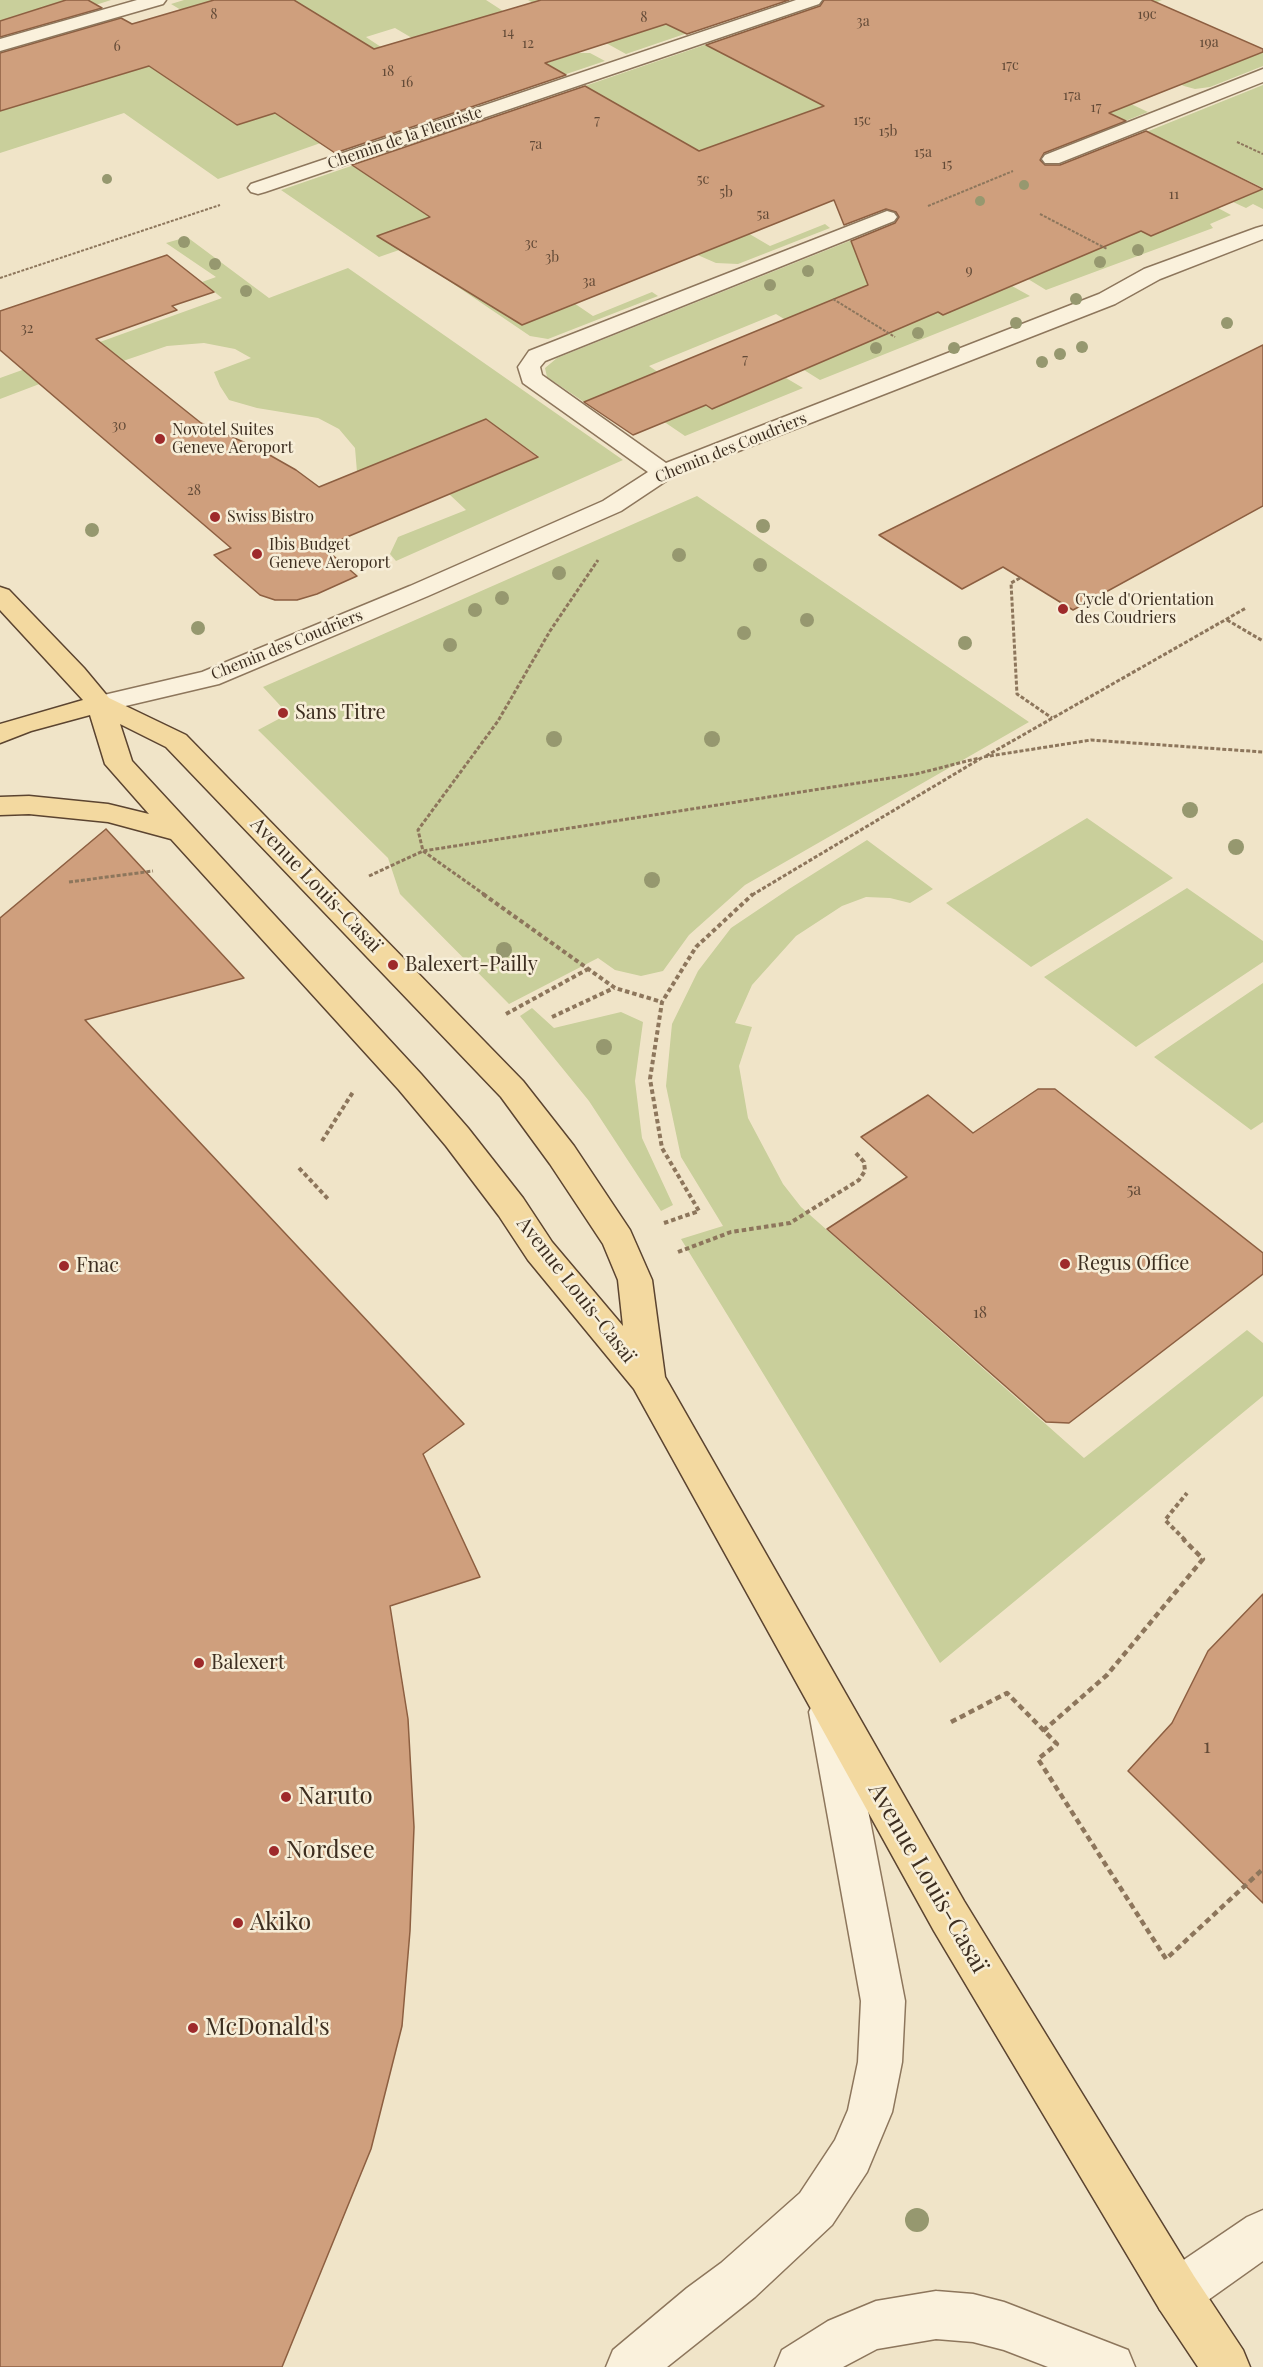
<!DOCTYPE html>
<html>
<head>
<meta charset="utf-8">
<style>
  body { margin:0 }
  canvas { display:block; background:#f0e4c8 }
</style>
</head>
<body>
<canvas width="1263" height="2367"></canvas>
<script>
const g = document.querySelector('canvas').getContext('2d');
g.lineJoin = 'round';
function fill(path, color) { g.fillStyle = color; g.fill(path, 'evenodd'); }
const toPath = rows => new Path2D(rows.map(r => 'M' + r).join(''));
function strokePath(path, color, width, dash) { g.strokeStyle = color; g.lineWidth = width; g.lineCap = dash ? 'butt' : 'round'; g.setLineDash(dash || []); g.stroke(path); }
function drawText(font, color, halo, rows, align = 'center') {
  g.font = font + ' "Playfair Display",serif'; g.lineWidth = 5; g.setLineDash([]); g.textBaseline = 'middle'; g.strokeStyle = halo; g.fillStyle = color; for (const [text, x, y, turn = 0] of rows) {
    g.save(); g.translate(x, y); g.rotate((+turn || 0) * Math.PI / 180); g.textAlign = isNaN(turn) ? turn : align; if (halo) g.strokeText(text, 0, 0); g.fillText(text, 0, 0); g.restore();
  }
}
fill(toPath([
  [0,0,111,0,0,36],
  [184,0,486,0,503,11,462,24,534,67,578,53,590,53,605,61,507,94,395,28,366,37,384,49,332,139,218,179,124,113,0,153,0,56,140,37,186,13,171,4],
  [528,0,597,0,691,16,711,25,626,54],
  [836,0,1162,0,1115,18,1203,23,1219,30,1224,67,1263,52,1263,66,1210,87,1195,89,1184,86,1158,73,1131,104,1148,112,1065,145,755,131,724,219,770,246,825,224,830,228,738,264,716,263,693,253,549,286,593,316,652,292,658,296,548,339,530,336,402,249,379,257,281,190],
  [1263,85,1263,188,1197,156,1150,174,1119,220,1151,236,1218,208,1231,215,1210,224,1213,228,1046,290,1028,279,1059,265,879,277,943,315,1012,286,1030,296,820,380,804,370,840,354,776,314,649,366,712,409,786,378,803,388,685,436,616,389,584,402,547,377,545,368,557,358,1037,166,1049,171],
  [1263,189,1263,209,1253,204,1246,208,1233,202],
  [187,237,269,298,348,268,623,460,396,561,390,554,398,537,466,510,449,494,538,456,486,419,357,472,355,448,339,429,318,418,257,408,229,400,220,386,214,372,251,358,235,349,204,343,167,346,85,374,79,369,0,399,0,378,222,298,202,282,216,277,166,243],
  [697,496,1029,722,745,885,689,935,663,971,641,976,615,970,598,958,509,1004,400,894,388,858,258,730,288,714,263,687],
  [1087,818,1173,878,1031,967,946,903],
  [867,840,933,889,910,903,890,898,866,897,842,906,796,936,752,985,735,1023,752,1027,739,1066,748,1118,783,1184,801,1207,1084,1458,1247,1330,1263,1343,1263,1396,940,1663,681,1239,723,1226,681,1157,666,1086,672,1024,698,971,731,928,789,889],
  [1187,888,1263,941,1263,962,1136,1047,1044,977],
  [1263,983,1263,1122,1251,1130,1154,1057],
  [532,1008,554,1028,621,1012,643,1022,635,1081,642,1138,673,1205,661,1211,589,1101,520,1016]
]), '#c9cf9b');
const building = toPath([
  [66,0,88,0,102,8,0,37,0,21,66,0],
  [214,0,294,0,374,49,541,0,789,0,687,34,666,24,545,63,566,75,335,153,275,113,237,125,149,66,0,111,0,53,121,18,132,24,214,0],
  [824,0,1151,0,1263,49,1263,52,1109,113,1126,121,1044,153,1040,160,1045,165,1060,165,1146,131,1263,189,1151,236,1141,231,943,315,938,312,712,409,706,405,633,435,584,402,868,285,851,241,895,223,899,217,896,212,886,209,844,225,834,200,522,325,377,236,430,217,352,165,585,86,699,151,824,106,706,45,820,6,824,0],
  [167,255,214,292,172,306,177,310,96,339,201,423,259,449,296,470,319,487,486,419,538,457,323,547,357,576,317,594,297,600,275,600,260,595,214,555,231,548,0,350,0,311,167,255],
  [1263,345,1263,506,1073,610,1003,567,962,589,879,535,1263,345],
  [106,829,244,978,85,1020,464,1424,423,1454,480,1577,390,1606,408,1719,414,1827,410,1931,402,2026,371,2149,282,2367,0,2367,0,918,106,829],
  [1038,1089,1055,1089,1263,1253,1263,1274,1069,1423,1046,1422,827,1229,907,1177,861,1137,928,1095,973,1133,1038,1089],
  [1263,1594,1263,1903,1128,1771,1172,1723,1208,1651,1263,1594]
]);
fill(building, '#cf9f7d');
strokePath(building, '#8d5f41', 1.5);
const minor = toPath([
  [137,0,166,0,163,4,0,51,0,39,137,0],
  [796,0,822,0,819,4,265,192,258,194,251,192,248,188,251,184,796,0],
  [1263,69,1263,82,1059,163,1045,163,1042,159,1045,155,1263,69],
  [887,211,894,213,897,217,894,221,545,361,540,367,542,375,666,463,1099,294,1144,269,1256,228,1263,226,1263,239,1160,279,1115,304,672,477,621,511,428,596,219,684,100,712,91,710,87,704,91,698,202,672,410,586,603,501,648,472,523,383,518,367,529,351,887,211],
  [829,1694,843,1699,849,1712,905,2001,902,2062,892,2112,867,2172,832,2225,755,2297,667,2367,606,2367,613,2350,687,2288,721,2263,800,2193,835,2140,848,2110,858,2062,861,2001,809,1712,815,1699,829,1694],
  [1263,2210,1263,2261,1194,2310,1177,2317,1160,2310,1153,2293,1160,2276,1247,2217,1263,2210],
  [936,2291,973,2294,1004,2302,1128,2350,1135,2367,1048,2367,1004,2350,973,2342,936,2339,877,2349,843,2367,775,2367,782,2350,828,2321,876,2301,936,2291]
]);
const major = toPath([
  [0,587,9,590,84,668,109,698,186,735,523,1081,574,1146,630,1230,652,1280,665,1377,964,1901,1194,2276,1243,2350,1250,2367,1198,2367,1160,2310,934,1931,634,1389,528,1260,499,1216,446,1146,399,1090,171,839,108,822,29,814,0,815,0,797,29,796,108,804,149,814,105,764,90,715,31,731,0,743,0,724,83,700,0,610,0,587],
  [120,724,166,747,501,1097,550,1164,603,1244,618,1280,623,1326,552,1242,523,1198,468,1128,421,1074,132,761,120,724]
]);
strokePath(minor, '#8d765c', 3);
strokePath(major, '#5b4430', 3);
strokePath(toPath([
  [1237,142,1263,154],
  [928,206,1013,171],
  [1040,214,1107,249],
  [0,278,220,205],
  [833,299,895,337]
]), '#8d765c', 2, [3, 1.5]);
strokePath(toPath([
  [1020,578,1011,583,1017,694,1052,718],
  [1227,620,1263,641],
  [986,756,1246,608],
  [369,876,423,851,916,774,979,758],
  [69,882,153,871],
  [485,895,423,851,418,830,498,721,550,631,598,560],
  [752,895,983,757,1091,740,1263,752]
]), '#8d765c', 3, [4, 2]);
strokePath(toPath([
  [483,894,615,988,662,1002],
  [506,1014,588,969],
  [552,1017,614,988],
  [322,1141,353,1092],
  [299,1168,329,1200],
  [664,1223,699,1211,662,1148,650,1079,662,1002,696,947,753,894],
  [678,1252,731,1232,790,1223,859,1180,865,1171,864,1162,854,1151],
  [1185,1540,1165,1520,1187,1493]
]), '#8d765c', 4, [4.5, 3]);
strokePath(toPath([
  [951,1722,1007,1693,1057,1744,1038,1759,1166,1959,1263,1869],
  [1043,1731,1107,1675,1203,1559,1183,1539]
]), '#8d765c', 4.5, [6, 4]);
fill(minor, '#faf1dc');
fill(major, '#f3d9a0');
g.fillStyle = '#96986f';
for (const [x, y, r] of [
  [107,179,5],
  [1024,185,5],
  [980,201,5],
  [184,242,6],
  [1138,250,6],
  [1100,262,6],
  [215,264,6],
  [808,271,6],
  [770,285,6],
  [246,291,6],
  [1076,299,6],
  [1016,323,6],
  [1227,323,6],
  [918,333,6],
  [1082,347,6],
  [876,348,6],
  [954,348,6],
  [1060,354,6],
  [1042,362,6],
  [763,526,7],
  [92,530,7],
  [679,555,7],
  [760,565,7],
  [559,573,7],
  [502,598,7],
  [475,610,7],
  [807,620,7],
  [198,628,7],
  [744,633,7],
  [965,643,7],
  [450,645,7],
  [554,739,8],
  [712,739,8],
  [1190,810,8],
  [1236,847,8],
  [652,880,8],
  [504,950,8],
  [604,1047,8],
  [917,2220,12]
]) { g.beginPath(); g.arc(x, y, r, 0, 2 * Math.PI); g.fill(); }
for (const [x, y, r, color] of [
  [160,439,6,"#9e2a2b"],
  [215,517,6,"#9e2a2b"],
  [257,554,6,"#9e2a2b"],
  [1063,609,6,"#9e2a2b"],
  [283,713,6,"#9e2a2b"],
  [393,965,6,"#9e2a2b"],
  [1065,1264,6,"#9e2a2b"],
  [64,1266,6,"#9e2a2b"],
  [199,1663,6,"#9e2a2b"],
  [286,1797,6,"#9e2a2b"],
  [274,1851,6,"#9e2a2b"],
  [238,1923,6,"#9e2a2b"],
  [193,2028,6,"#9e2a2b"]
]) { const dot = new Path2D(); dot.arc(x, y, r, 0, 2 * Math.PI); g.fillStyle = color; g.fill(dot); strokePath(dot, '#f7eed8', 2); }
drawText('14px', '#624a37', null, [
  ["8",214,15],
  ["19c",1147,15],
  ["8",644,18],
  ["3a",863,22],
  ["14",508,33],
  ["19a",1209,43],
  ["12",528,44],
  ["6",117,47],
  ["17c",1010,66],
  ["18",388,72],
  ["16",407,83],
  ["17a",1072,96],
  ["17",1096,108],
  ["7",597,121],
  ["15c",862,121],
  ["15b",888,132],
  ["7a",536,145],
  ["15a",923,153],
  ["15",947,165],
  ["5c",703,180],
  ["5b",726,193],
  ["11",1174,195],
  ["5a",763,215],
  ["3c",531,244],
  ["3b",552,258],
  ["9",969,271],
  ["3a",589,282],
  ["32",27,329],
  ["7",745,360],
  ["30",119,426],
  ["28",194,491]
]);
drawText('16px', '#3d2e20', '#f7eed8', [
  ["Chemin de la Fleuriste",405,138,-19],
  ["Chemin des Coudriers",731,448,-22],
  ["Chemin des Coudriers",287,645,-22]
]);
drawText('16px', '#3d2e20', '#f7eed8', [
  ["Novotel Suites",172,430],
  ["Geneve Aeroport",172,448],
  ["Swiss Bistro",227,517],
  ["Ibis Budget",269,545],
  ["Geneve Aeroport",269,563],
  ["Cycle d'Orientation",1075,600],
  ["des Coudriers",1075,618]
], 'left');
drawText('16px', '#624a37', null, [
  ["5a",1134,1190],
  ["18",980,1313]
]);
drawText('20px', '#3d2e20', '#f7eed8', [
  ["Sans Titre",295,713],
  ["Balexert-Pailly",405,965],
  ["Regus Office",1077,1264],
  ["Fnac",76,1266],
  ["Balexert",211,1663]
], 'left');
drawText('20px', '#3d2e20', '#f7eed8', [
  ["Avenue Louis-Casaï",316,885,46],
  ["Avenue Louis-Casaï",576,1290,52]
]);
drawText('20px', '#624a37', null, [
  ["1",1207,1747]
]);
drawText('24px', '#3d2e20', '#f7eed8', [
  ["Naruto",298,1797],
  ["Nordsee",286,1851],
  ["Akiko",250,1923],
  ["McDonald's",205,2028]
], 'left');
drawText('24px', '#3d2e20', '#f7eed8', [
  ["Avenue Louis-Casaï",928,1878,60]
]);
</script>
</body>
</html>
